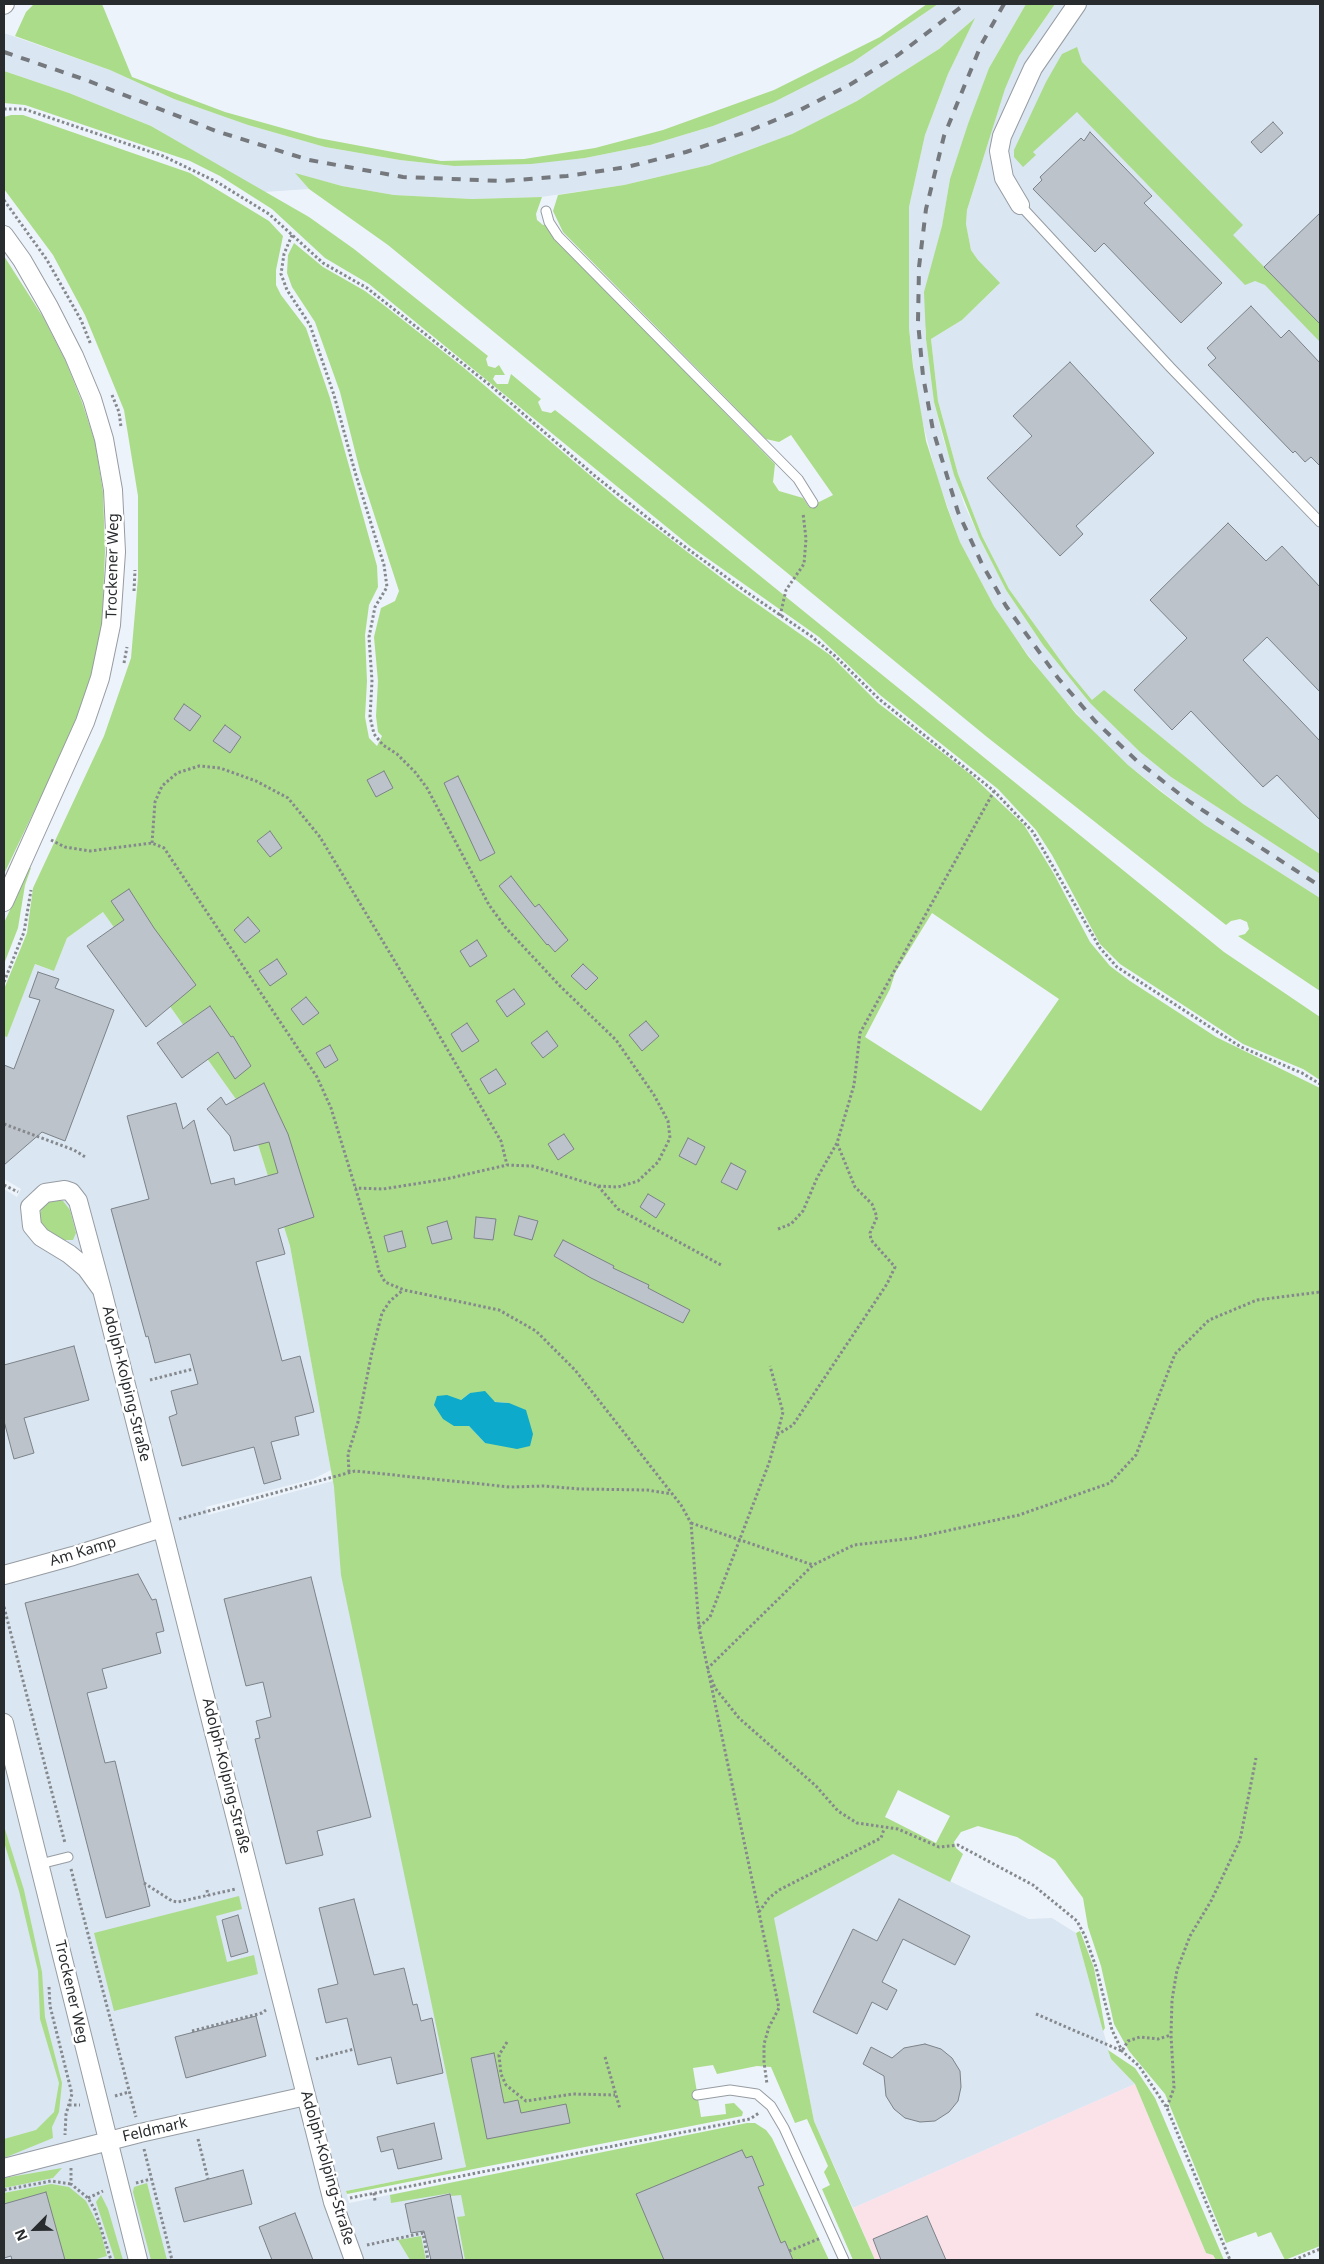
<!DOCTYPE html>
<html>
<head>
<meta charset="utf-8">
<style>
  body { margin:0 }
  #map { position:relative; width:1324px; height:2264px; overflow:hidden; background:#edf3fa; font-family:"Noto Sans",sans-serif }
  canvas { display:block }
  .frame { position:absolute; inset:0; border:5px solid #292c2e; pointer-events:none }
  .north { position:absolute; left:10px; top:2204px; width:50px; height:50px; -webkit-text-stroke:4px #fff; paint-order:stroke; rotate:247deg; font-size:14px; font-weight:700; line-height:20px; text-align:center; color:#292c2e }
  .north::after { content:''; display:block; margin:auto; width:18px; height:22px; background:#292c2e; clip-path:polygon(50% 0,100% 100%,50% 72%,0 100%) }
</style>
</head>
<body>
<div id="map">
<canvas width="1324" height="2264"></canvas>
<div class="frame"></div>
<div class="north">N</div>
</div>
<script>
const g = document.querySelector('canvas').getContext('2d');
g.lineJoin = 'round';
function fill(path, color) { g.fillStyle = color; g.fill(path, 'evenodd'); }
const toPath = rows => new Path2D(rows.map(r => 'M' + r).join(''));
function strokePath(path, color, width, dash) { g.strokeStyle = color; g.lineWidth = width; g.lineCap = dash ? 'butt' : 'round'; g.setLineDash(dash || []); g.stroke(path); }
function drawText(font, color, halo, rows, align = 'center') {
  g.font = font + ' "Noto Sans",sans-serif'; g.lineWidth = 5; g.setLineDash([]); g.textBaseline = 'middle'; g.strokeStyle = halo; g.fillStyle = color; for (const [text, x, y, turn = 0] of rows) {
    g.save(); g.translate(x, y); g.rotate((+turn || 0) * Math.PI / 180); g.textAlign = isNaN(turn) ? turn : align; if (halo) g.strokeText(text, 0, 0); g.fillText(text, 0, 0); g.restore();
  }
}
fill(toPath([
  [938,4,1026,4,989,68,950,179,925,330,934,402,943,438,964,504,979,537,1006,590,1043,645,1090,703,1140,752,1171,777,1320,874,1320,898,1205,825,1128,765,1101,740,1050,684,1014,636,994,606,960,542,937,477,918,405,909,328,909,207,925,135,948,74,974,19,939,49,857,101,792,134,709,165,624,185,541,197,472,199,394,195,342,186,296,174,309,189,264,192,151,126,69,93,4,71,4,33,110,70,174,99,248,125,325,147,400,160,454,166,585,158,650,145,713,126,774,102,853,62],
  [1055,4,1320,4,1320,854,1243,804,1104,690,1093,701,1068,671,1009,589,982,536,958,474,938,401,931,339,962,320,999,284,978,260,971,250,966,224,967,210,1005,89,1019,56],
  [103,912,250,1119,290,1246,331,1470,313,1479,206,1507,208,1515,333,1481,466,2167,346,2191,349,2203,473,2178,484,2260,4,2260,4,1189,17,1197,21,1189,4,1179,4,1036,7,1036,35,964,54,971,67,938],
  [893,1854,1029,1919,1052,1918,1076,1933,1111,2059,1135,2084,853,2208,814,2121,773,1918]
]), '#dae6f2');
fill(toPath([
  [1135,2084,1206,2253,1213,2255,1216,2260,875,2260,853,2208]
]), '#fbe1e8');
fill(toPath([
  [34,4,102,4,132,77,225,112,318,138,441,161,524,159,595,148,663,130,774,90,880,37,927,4,938,4,853,62,774,102,713,126,650,145,585,158,531,164,454,166,400,160,325,147,248,125,174,99,110,70,15,36,26,12],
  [1026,4,1055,4,1019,56,1005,89,967,210,966,224,971,250,978,260,1000,283,962,320,931,339,938,401,958,474,982,536,1009,589,1068,671,1092,700,1104,690,1243,804,1320,854,1320,874,1171,777,1140,752,1090,703,1043,645,1006,590,979,537,954,475,934,402,926,339,924,292,942,226,950,179,968,124,989,68],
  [975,18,948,74,925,135,909,207,909,328,913,366,926,441,947,507,960,542,994,606,1028,656,1076,714,1128,765,1160,791,1205,825,1320,898,1320,991,1238,936,1245,934,1249,929,1247,922,1240,919,1231,921,1226,925,987,737,388,245,309,189,295,173,342,186,394,195,472,199,542,197,536,214,537,220,543,225,547,224,555,238,775,464,773,482,779,491,803,498,809,507,833,495,791,435,779,442,766,439,563,232,553,211,558,195,624,185,709,165,792,134,857,101,939,49],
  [1077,47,1082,62,1243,225,1233,235,1320,324,1320,342,1265,285,1255,281,1245,285,1077,112,1033,152,1036,155,1023,167,1014,157,1014,150,1046,82,1062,54],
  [4,71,69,93,151,126,309,217,354,249,488,356,486,359,488,366,495,368,499,365,505,375,495,375,493,379,497,384,508,384,511,374,541,399,538,402,542,411,551,413,555,410,574,425,1224,952,1320,1017,1320,1080,1303,1069,1243,1044,1120,964,1100,944,1052,855,1036,830,998,789,880,695,819,637,690,546,369,284,325,258,272,209,220,176,190,161,25,105,4,103],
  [11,115,23,115,190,173,269,221,283,236,276,270,276,285,281,295,306,328,330,398,377,566,378,587,369,605,365,635,367,681,365,717,369,738,377,746,382,736,378,732,376,716,378,681,374,637,381,608,395,601,399,591,360,471,340,392,315,322,292,287,287,273,288,255,294,243,323,267,365,291,385,306,464,368,619,500,736,589,830,655,878,703,970,774,1024,825,1054,874,1090,942,1110,966,1130,981,1216,1037,1320,1088,1320,2246,1285,2260,1271,2232,1258,2237,1256,2232,1226,2243,1165,2094,1129,2051,1114,2024,1101,1966,1088,1927,1083,1898,1055,1860,1017,1837,978,1826,961,1832,954,1842,956,1848,963,1854,950,1882,893,1854,774,1918,814,2121,875,2260,853,2260,822,2189,830,2185,824,2172,828,2166,807,2119,795,2123,771,2067,757,2066,717,2074,713,2065,693,2068,701,2117,726,2114,725,2104,734,2103,743,2112,742,2116,347,2194,346,2191,466,2167,341,1575,334,1487,290,1246,250,1119,103,912,67,938,54,971,35,964,7,1037,4,1036,4,989,27,933,33,888,104,736,131,658,138,578,138,496,124,410,85,315,53,255,4,189,4,117],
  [932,913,1059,999,981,1111,865,1037,890,989,895,973],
  [470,1393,496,1402,509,1403,485,1443,469,1426,454,1426,461,1400],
  [898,1790,950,1816,936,1843,885,1817],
  [4,256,43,317,66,362,82,402,95,442,103,492,105,552,102,623,91,677,78,719,4,874],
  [29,867,31,868,25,885,18,928,4,964,4,923],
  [59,1200,63,1201,70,1210,76,1233,73,1240,62,1240,45,1228,40,1222,39,1216,43,1206,48,1202],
  [4,1826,24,1890,42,1972,45,2017,62,2083,59,2112,52,2127,53,2138,4,2158,4,2139,36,2130,54,2112,59,2083,40,2019,38,1971,19,1891,4,1842],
  [239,1896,242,1909,216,1916,227,1962,254,1955,258,1974,114,2011,94,1933],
  [1080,1931,1094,1968,1105,2028,1103,2031,1076,1933],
  [1108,2050,1135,2068,1155,2098,1224,2260,1216,2260,1213,2255,1206,2253,1135,2084,1111,2059],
  [747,2123,755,2123,766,2130,772,2138,829,2260,465,2260,457,2217,465,2216,461,2195,451,2196,451,2193,391,2203,390,2195],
  [62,2168,53,2178,4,2188,4,2178],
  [147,2183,167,2260,151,2260,133,2192,134,2187],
  [51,2184,69,2187,86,2201,100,2229,107,2256,93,2260,65,2260,46,2192,4,2204,4,2193],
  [101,2195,108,2209,123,2260,115,2260,96,2202],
  [421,2236,426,2260,410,2260,398,2240]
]), '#abdc89');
fill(toPath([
  [485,1391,495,1402,509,1403,526,1410,533,1434,530,1446,517,1449,485,1443,469,1426,454,1426,443,1419,434,1405,437,1396,447,1395,461,1400,470,1393]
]), '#0daacb');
const building = toPath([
  [1273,122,1283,133,1261,153,1251,142,1273,122],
  [1090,132,1152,196,1144,203,1222,283,1181,323,1104,243,1095,252,1033,189,1042,180,1040,177,1081,138,1084,141,1090,132],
  [1320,213,1320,324,1264,267,1320,213],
  [1251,306,1281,338,1289,330,1320,363,1320,466,1311,457,1305,462,1295,451,1293,453,1208,365,1216,358,1207,348,1251,306],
  [1070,362,1154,453,1076,526,1083,534,1060,556,987,478,1032,436,1013,416,1070,362],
  [1228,523,1266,561,1282,546,1320,587,1320,692,1267,637,1243,660,1320,741,1320,820,1277,775,1263,787,1191,711,1172,730,1134,690,1187,638,1150,600,1228,523],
  [184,704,201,716,190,731,174,719,184,704],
  [225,725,241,737,230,753,213,741,225,725],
  [384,771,393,788,376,797,367,780,384,771],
  [458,776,495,853,480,861,444,783,458,776],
  [270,831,282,848,270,857,257,841,270,831],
  [511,876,535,907,539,904,568,940,555,952,548,944,547,945,499,886,511,876],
  [129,889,154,928,196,985,146,1027,87,946,124,920,111,901,129,889],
  [248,917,260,931,245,943,234,930,248,917],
  [477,940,487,956,470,967,460,951,477,940],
  [277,959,287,974,270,986,259,971,277,959],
  [583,964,598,978,586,990,571,976,583,964],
  [38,972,59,979,55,988,114,1010,65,1141,42,1132,4,1165,4,1065,14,1069,40,1000,29,997,38,972],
  [514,989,525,1004,507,1017,496,1001,514,989],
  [306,997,319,1013,303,1025,291,1009,306,997],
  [210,1006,231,1037,233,1036,251,1066,235,1079,218,1052,182,1078,157,1043,210,1006],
  [646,1021,659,1036,642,1051,629,1035,646,1021],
  [467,1023,479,1041,462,1052,451,1034,467,1023],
  [547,1031,558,1046,543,1058,531,1043,547,1031],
  [330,1045,338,1060,325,1068,316,1053,330,1045],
  [496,1069,506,1084,489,1094,480,1079,496,1069],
  [264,1083,288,1134,314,1217,278,1229,285,1254,256,1262,282,1361,300,1356,314,1412,295,1417,299,1435,271,1442,281,1479,264,1484,254,1447,182,1466,169,1417,177,1414,171,1391,198,1384,190,1354,155,1363,148,1336,146,1337,111,1209,149,1199,127,1116,176,1103,183,1129,194,1120,211,1184,234,1178,235,1185,278,1173,269,1142,234,1151,230,1136,207,1109,221,1097,226,1105,264,1083],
  [564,1134,574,1149,558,1160,548,1144,564,1134],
  [688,1138,705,1147,696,1165,679,1156,688,1138],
  [731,1163,746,1171,737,1190,721,1182,731,1163],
  [648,1194,665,1204,656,1218,640,1207,648,1194],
  [519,1216,538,1221,532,1240,514,1235,519,1216],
  [476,1217,496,1219,493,1240,474,1238,476,1217],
  [447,1221,452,1239,432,1244,427,1227,447,1221],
  [402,1231,406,1247,388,1252,384,1236,402,1231],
  [563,1240,614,1266,613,1268,649,1285,648,1288,690,1310,683,1323,591,1278,554,1256,563,1240],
  [74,1346,89,1400,24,1418,34,1453,14,1459,4,1421,4,1365,74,1346],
  [138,1574,152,1600,156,1599,164,1631,156,1633,161,1653,102,1669,107,1688,87,1693,105,1763,115,1761,150,1906,106,1918,25,1603,138,1574],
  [311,1577,371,1817,317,1831,323,1855,286,1864,255,1739,260,1738,256,1721,271,1717,263,1682,246,1686,224,1599,311,1577],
  [354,1899,374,1975,404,1968,413,2005,417,2004,421,2021,432,2018,443,2073,397,2084,391,2057,358,2065,347,2018,326,2023,318,1989,338,1984,319,1908,354,1899],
  [899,1899,970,1936,955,1965,903,1939,882,1982,897,1990,887,2010,872,2002,857,2034,813,2012,853,1929,877,1941,899,1899],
  [238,1915,248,1952,231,1957,222,1920,238,1915],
  [256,2016,266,2056,186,2078,175,2037,256,2016],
  [925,2044,941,2049,952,2058,960,2071,961,2087,958,2101,949,2112,935,2121,920,2122,905,2118,894,2109,886,2096,884,2076,863,2064,871,2047,892,2058,904,2048,925,2044],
  [494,2053,504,2103,518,2100,521,2113,566,2104,570,2123,487,2139,471,2058,494,2053],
  [434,2123,442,2159,398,2169,393,2149,381,2152,377,2137,434,2123],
  [742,2150,746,2158,752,2156,764,2185,758,2187,781,2243,785,2241,793,2260,664,2260,636,2194,742,2150],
  [243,2170,252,2204,184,2222,175,2188,243,2170],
  [46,2192,65,2260,12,2260,11,2256,4,2258,4,2204,46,2192],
  [450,2194,463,2260,431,2260,424,2231,411,2233,405,2204,450,2194],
  [295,2213,313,2260,272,2260,259,2227,295,2213],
  [927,2216,946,2260,881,2260,873,2239,927,2216]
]);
fill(building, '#bdc3ca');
strokePath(building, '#7c8288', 1);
const lane = toPath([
  [1020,205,1171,368,1320,522],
  [546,211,549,222,558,236,798,479,813,503],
  [40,1864,68,1857],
  [697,2095,730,2090,757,2094,771,2106,784,2128,844,2260]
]);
const street = toPath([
  [4,5,5,4],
  [1020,205,1004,178,999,151,1002,136,1033,68,1077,4],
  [4,235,22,260,49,307,74,356,92,399,104,439,113,490,116,552,111,625,100,678,85,722,4,902],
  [102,1290,86,1268,69,1254,41,1237,32,1226,30,1207,45,1193,65,1190,71,1192,78,1201,102,1290,141,1444,333,2202,354,2260],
  [4,1575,73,1556,162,1528],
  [4,1723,138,2260],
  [4,2168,140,2133,306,2096]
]);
strokePath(lane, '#969ca2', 11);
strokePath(street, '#969ca2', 20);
strokePath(toPath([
  [4,109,24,109,163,156,217,182,269,214,323,263,367,288,491,386,595,476,673,538,745,591,811,636,835,656,879,699,994,791,1033,832,1100,948,1117,967,1241,1047,1302,1073,1320,1084],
  [4,200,47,260,81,320,91,345],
  [292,235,284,254,281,274,287,290,310,325,334,395,355,472,384,565,387,587,375,607,369,637,372,681,370,717,374,734,383,745,397,754,415,772,427,788,489,905,506,928,560,986,616,1040,654,1095,668,1121,670,1138,658,1162,638,1181,618,1187,598,1186,532,1166,507,1165,446,1179,383,1189,355,1188],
  [112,395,119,412,121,427],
  [134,591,135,570],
  [780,616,786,590,804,564,806,539,803,513],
  [124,663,127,647],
  [51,840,65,847,90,851,152,843,164,848,317,1077,331,1108,374,1249,379,1271,385,1282,404,1290,499,1310,536,1331,575,1370,681,1505,691,1523,699,1627,779,2008,769,2027,764,2044,764,2062,767,2084],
  [152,843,155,802,162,786,177,773,199,766,220,768,256,781,288,798,320,837,429,1018,501,1141,507,1165],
  [4,982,24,932,31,890],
  [4,1124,74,1150,87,1158],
  [4,1185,18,1192],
  [598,1186,618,1209,723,1266],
  [778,1229,791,1224,803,1211,817,1178,837,1143,854,1085,860,1033,994,791],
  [150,1380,193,1369],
  [777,1435,793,1425,887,1284,895,1267,871,1240,870,1233,877,1217,872,1204,855,1187,837,1143],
  [349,1472,348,1454,358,1422,372,1352,382,1313,390,1301,403,1290],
  [179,1519,355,1471,510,1487,544,1486,580,1489,647,1490,672,1494],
  [691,1523,813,1565],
  [4,1607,65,1843],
  [699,1627,710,1617,769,1463,777,1435,783,1412,770,1366],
  [707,1669,813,1565,854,1545,914,1538,1019,1515,1110,1483,1136,1455,1175,1354,1209,1320,1257,1300,1320,1292],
  [710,1675,715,1688,739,1718,816,1786,838,1811,857,1823,898,1829,939,1847,958,1845,1033,1885,1077,1921,1085,1936,1096,1967,1112,2030,1122,2051,1139,2066,1167,2108,1230,2260],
  [71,1869,136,2117],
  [144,1883,172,1901,178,1902,236,1889],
  [207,1890,208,1896],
  [759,1912,769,1898,779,1890,881,1838,884,1829],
  [49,1987,50,2006,72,2094,66,2114,65,2135],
  [1036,2014,1122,2051,1128,2041,1140,2037,1158,2039,1171,2035],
  [192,2031,262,2013,266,2010],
  [507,2042,499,2055,501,2074,506,2085,526,2101,573,2094,615,2095],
  [605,2057,620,2109],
  [316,2059,354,2049],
  [115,2096,129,2092],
  [69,2105,80,2105],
  [1167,2107,1174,2088,1171,2035,1172,2000,1177,1970,1190,1936,1211,1901,1240,1840,1256,1758],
  [198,2139,208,2179],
  [144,2149,172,2260],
  [71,2168,71,2184,88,2198,95,2210,111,2260],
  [136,2183,151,2179],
  [4,2190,51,2181,71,2184],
  [374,2193,375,2201],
  [88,2198,103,2191],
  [350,2198,750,2119,759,2113],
  [367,2245,423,2233,428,2260],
  [789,2251,821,2238],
  [1294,2260,1320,2249]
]), '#85898e', 3, [2.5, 2.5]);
strokePath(lane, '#fff', 9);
strokePath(street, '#fff', 18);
strokePath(toPath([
  [1004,4,981,45,944,136,926,209,919,267,918,322,923,376,933,430,958,512,982,564,1006,606,1058,678,1095,721,1137,761,1190,802,1320,886],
  [4,52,86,80,216,131,309,160,403,177,503,181,567,176,627,167,686,152,746,132,800,110,851,84,898,55,965,4]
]), '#75797d', 4, [9, 9]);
drawText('15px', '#292c2e', '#fff', [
  ["Trockener Weg",113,566,-89],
  ["Adolph-Kolping-Straße",126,1384,76],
  ["Am Kamp",83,1552,-17],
  ["Adolph-Kolping-Straße",226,1776,76],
  ["Trockener Weg",71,1992,77],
  ["Feldmark",155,2130,-13],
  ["Adolph-Kolping-Straße",327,2168,74]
]);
</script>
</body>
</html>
